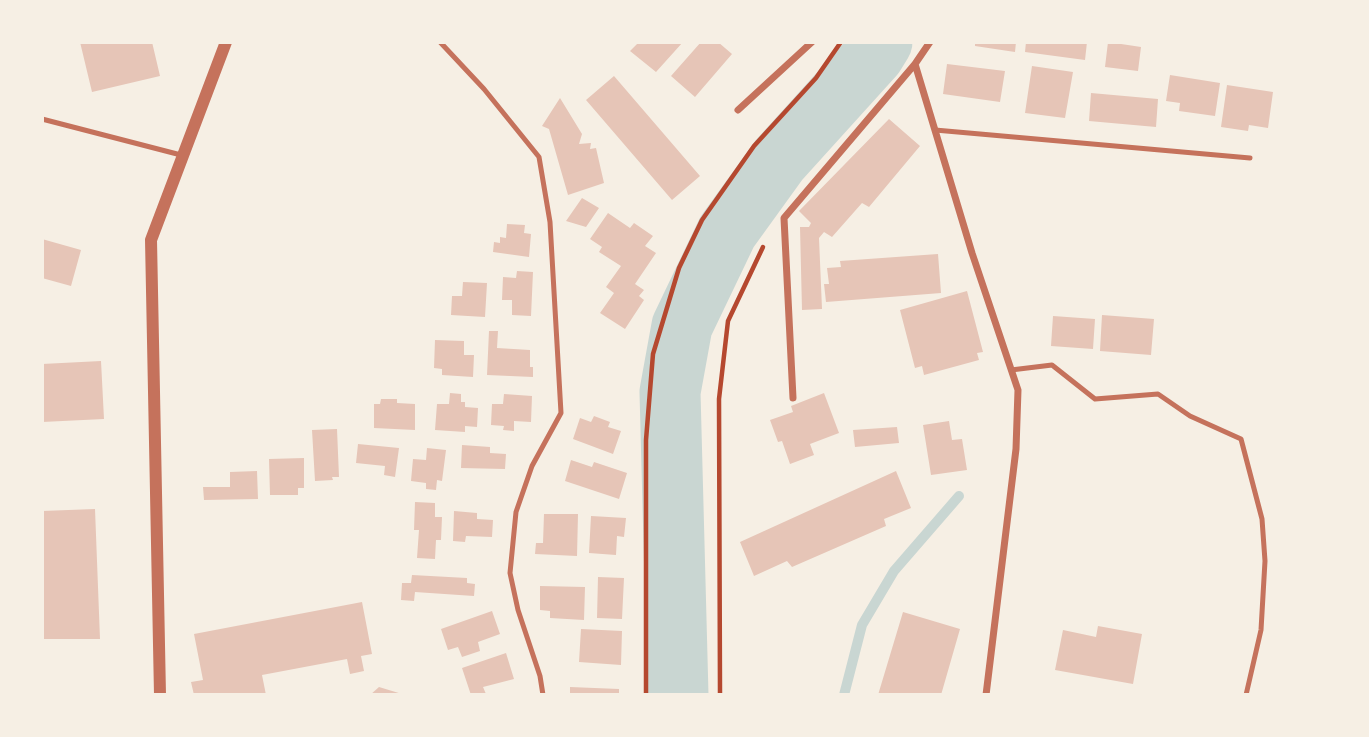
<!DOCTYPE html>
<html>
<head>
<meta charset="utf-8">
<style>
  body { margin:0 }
  #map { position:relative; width:1369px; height:737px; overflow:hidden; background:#f6efe4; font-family:"Fira Sans",sans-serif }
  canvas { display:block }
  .frame { position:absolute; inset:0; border:44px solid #f6efe4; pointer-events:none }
</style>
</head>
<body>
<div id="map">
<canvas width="1369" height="737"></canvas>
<div class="frame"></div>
</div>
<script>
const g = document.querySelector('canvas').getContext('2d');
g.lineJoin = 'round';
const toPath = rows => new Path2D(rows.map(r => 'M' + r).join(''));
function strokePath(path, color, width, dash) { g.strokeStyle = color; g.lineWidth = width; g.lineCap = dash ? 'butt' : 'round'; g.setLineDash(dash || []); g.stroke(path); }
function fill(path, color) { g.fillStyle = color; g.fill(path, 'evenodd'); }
strokePath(toPath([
  [844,695,862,625,894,571,959,496]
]), '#c9d6d2', 10);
strokePath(toPath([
  [678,695,670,392,682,326,727,232,779,160,874,55,882,42]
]), '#c9d6d2', 61);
fill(toPath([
  [80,42,152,42,160,76,92,92],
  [639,42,683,42,656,72,630,51],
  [701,42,718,42,732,54,695,97,671,76],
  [975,42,1016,42,1015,52,975,46],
  [1026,42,1087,42,1085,60,1025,52],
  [1108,42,1141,47,1138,71,1105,67],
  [947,64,1005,71,1000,102,943,94],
  [1032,66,1073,72,1065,118,1025,113],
  [1170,75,1220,83,1215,116,1179,111,1180,103,1166,101],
  [614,76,700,176,672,200,586,100],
  [1227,85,1273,92,1268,128,1249,125,1248,131,1221,127],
  [1091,93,1158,99,1156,127,1089,121],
  [560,98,582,134,579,144,591,143,590,149,596,148,604,183,568,195,549,129,542,126],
  [889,119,920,146,869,207,862,203,832,237,824,232,819,238,822,309,802,310,800,227,809,227,811,223,799,211],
  [582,198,599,208,586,227,566,221],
  [608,213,630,228,634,223,653,236,645,246,656,253,635,284,644,290,639,296,644,300,625,329,600,313,614,293,606,287,621,266,599,252,602,247,590,239],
  [507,224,525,225,524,233,531,234,529,257,493,252,494,242,500,243,500,237,506,238],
  [42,239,81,250,71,286,42,278],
  [938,254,941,293,826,302,824,284,829,284,827,268,841,267,840,261],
  [517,271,533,272,531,316,512,315,512,300,502,300,503,277,516,278],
  [463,282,487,283,485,317,451,315,452,296,462,296],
  [967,291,983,352,977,353,979,360,924,375,922,366,915,368,900,310],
  [1102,315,1154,319,1151,355,1100,351],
  [1053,316,1095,319,1093,349,1051,346],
  [489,331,498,331,497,348,530,350,530,367,533,367,533,377,487,375],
  [435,340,464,341,464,355,474,355,473,377,442,375,442,369,434,368],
  [101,361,104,419,42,422,42,364],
  [450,393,461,394,461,402,465,402,465,407,478,408,477,427,465,426,465,432,435,430,437,404,449,404],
  [824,393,839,433,810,444,814,455,790,464,782,441,778,442,770,420,793,412,791,406],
  [504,394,532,396,531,422,514,421,514,431,503,430,504,426,491,425,492,404,503,404],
  [381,399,397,399,397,403,415,404,415,430,374,428,374,404,380,404],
  [594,416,610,422,608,427,621,431,613,454,573,439,580,418,591,422],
  [949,421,952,440,962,439,967,470,931,475,923,425],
  [897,427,899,443,855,447,853,430],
  [337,429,339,477,332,477,333,480,315,481,312,430],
  [358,444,399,448,395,477,384,475,385,466,356,463],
  [462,445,490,447,490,453,506,454,505,469,461,468],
  [427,448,446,450,442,481,437,480,436,490,426,489,426,483,411,481,413,459,426,460],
  [304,458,304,488,298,488,298,495,270,495,269,459],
  [571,460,592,467,594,462,627,473,619,499,565,481],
  [257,471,258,499,204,500,203,487,230,487,230,472],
  [896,471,911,508,884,519,886,526,792,567,787,561,754,576,740,542],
  [415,502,435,503,435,517,442,517,441,540,436,540,435,559,417,558,419,530,414,530],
  [95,509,100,639,43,639,42,511],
  [454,511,477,513,477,519,493,520,492,537,466,536,465,542,453,541],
  [544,514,578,514,577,556,535,554,536,543,543,543],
  [591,516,626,518,624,537,617,536,616,555,589,553],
  [412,575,467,578,467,583,475,584,474,596,415,592,414,601,401,600,402,583,411,583],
  [598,577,624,578,622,619,597,618],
  [540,586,585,587,584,620,550,618,550,611,540,610],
  [362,602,372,654,361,656,364,671,350,674,347,659,262,675,266,695,194,695,191,682,203,680,194,634],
  [492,611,500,634,478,642,480,651,462,657,458,647,448,650,441,629],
  [903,612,960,629,941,695,878,695],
  [1098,626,1142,634,1133,684,1055,670,1063,630,1096,637],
  [581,629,622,631,621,665,579,662],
  [506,653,514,679,483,687,486,694,471,695,462,668],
  [379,687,402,694,402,695,370,695],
  [570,687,619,689,619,695,570,695]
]), '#e6c5b7');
strokePath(toPath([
  [646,695,646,440,653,354,679,268,702,220,754,146,816,78,841,42],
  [720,695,719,399,728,321,763,247]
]), '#b5482f', 4.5);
strokePath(toPath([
  [440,42,484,89,539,157,550,222,561,413,532,466,516,512,510,573,518,610,540,676,543,695],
  [42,119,181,155],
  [935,130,1250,158],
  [1011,370,1052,365,1095,399,1158,394,1190,416,1241,439,1262,519,1265,561,1261,630,1246,695]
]), '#c5725c', 5);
strokePath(toPath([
  [930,42,915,64,972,253,1018,390,1016,449,986,695],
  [738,110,812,42],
  [793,398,784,218,915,64]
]), '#c5725c', 7);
strokePath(toPath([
  [160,695,151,240,226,42]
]), '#c5725c', 12);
</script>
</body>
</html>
